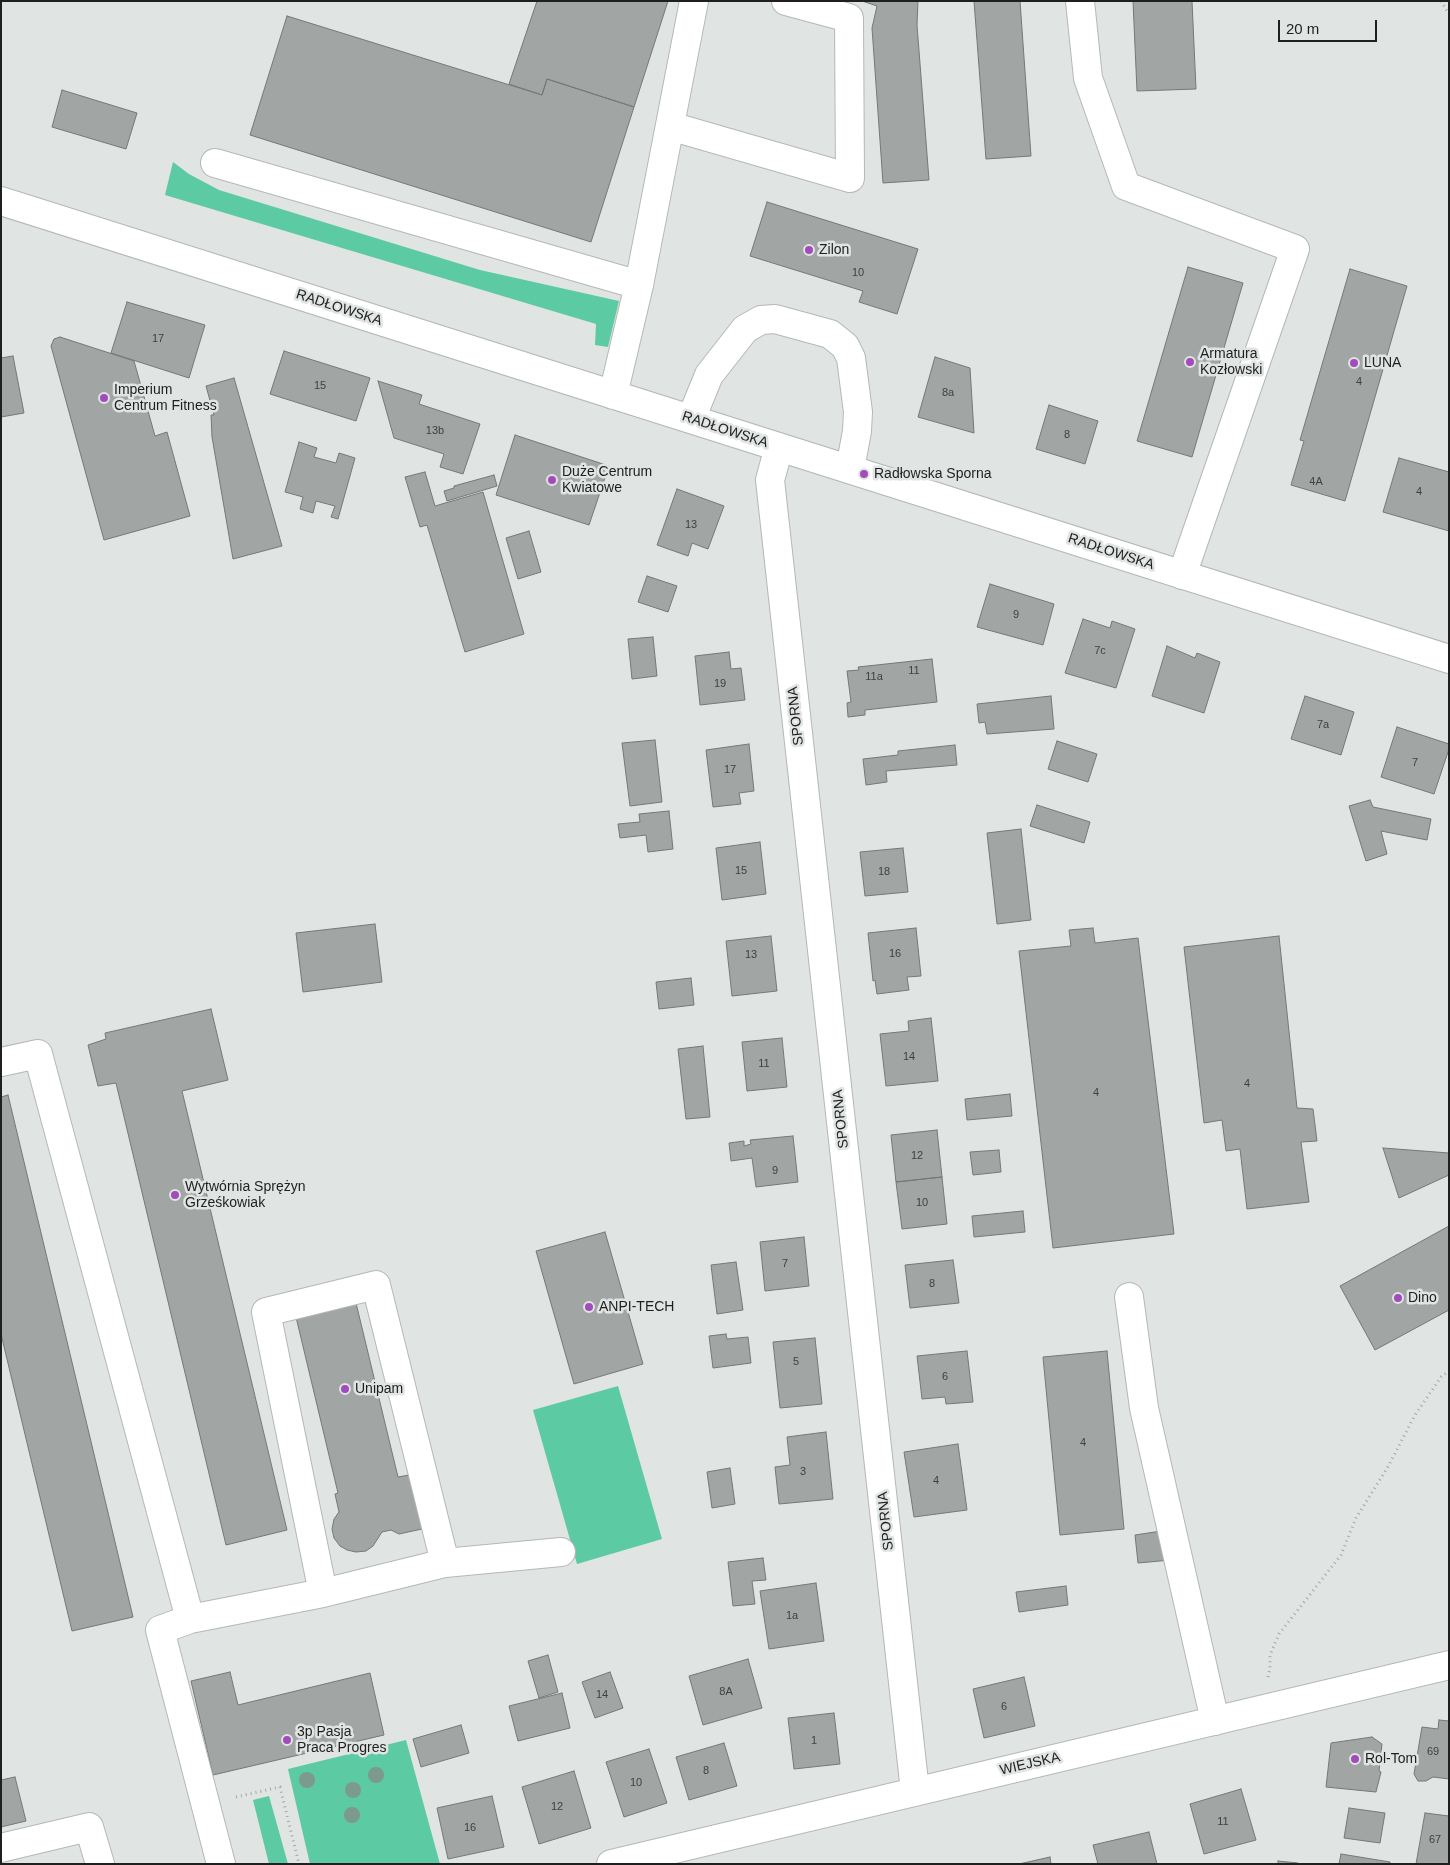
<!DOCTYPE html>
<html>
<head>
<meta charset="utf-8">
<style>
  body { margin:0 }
  #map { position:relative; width:1450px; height:1865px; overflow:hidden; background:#e0e4e2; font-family:Helvetica,sans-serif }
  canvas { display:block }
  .frame { position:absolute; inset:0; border:2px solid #1e1f1e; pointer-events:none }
  .scale { position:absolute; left:1278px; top:20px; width:99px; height:22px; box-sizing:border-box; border:2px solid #1e1f1e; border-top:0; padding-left:6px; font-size:15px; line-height:18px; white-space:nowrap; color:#1e1f1e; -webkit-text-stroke:4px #e0e4e2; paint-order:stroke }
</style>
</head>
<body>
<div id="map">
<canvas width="1450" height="1865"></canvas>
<div class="frame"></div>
<div class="scale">20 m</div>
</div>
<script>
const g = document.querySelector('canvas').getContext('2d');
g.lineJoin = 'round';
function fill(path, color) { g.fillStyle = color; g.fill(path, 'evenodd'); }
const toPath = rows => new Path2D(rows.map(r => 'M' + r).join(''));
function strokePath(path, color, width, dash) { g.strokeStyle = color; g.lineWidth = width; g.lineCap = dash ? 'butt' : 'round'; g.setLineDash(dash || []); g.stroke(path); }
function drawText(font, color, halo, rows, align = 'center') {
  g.font = font + ' Helvetica,sans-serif'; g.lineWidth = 5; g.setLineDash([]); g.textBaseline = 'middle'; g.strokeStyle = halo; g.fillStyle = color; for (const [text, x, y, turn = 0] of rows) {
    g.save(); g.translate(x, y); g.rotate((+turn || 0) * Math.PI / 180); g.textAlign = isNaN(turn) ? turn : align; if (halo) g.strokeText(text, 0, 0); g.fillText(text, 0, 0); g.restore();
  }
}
fill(toPath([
  [173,162,189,174,219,190,480,270,619,301,608,347,595,345,596,324,165,195],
  [618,1386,662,1539,577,1564,533,1410],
  [406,1740,440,1864,310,1864,288,1769],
  [269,1796,288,1864,269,1864,253,1800]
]), '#5ccaa2');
const building = toPath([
  [537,1,668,1,634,107,547,79,542,95,509,84,537,1],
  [862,1,918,1,917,25,929,180,883,183,872,28,877,6,862,1],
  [974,1,1020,1,1031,156,986,159,974,1],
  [1133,1,1192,1,1196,89,1137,91,1133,1],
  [287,16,542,95,547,79,634,107,591,242,250,135,287,16],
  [62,90,137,113,126,149,52,127,62,90],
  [767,202,918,249,897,314,859,302,863,291,750,256,767,202],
  [1188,267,1243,283,1192,457,1137,441,1188,267],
  [1350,269,1407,286,1345,501,1291,485,1304,441,1300,440,1350,269],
  [127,302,205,325,189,378,111,353,127,302],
  [60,337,134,361,155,436,167,432,190,516,104,540,51,346,54,339,60,337],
  [284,351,370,378,356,421,270,394,284,351],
  [13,356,24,413,1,417,1,358,13,356],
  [935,357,970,368,974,433,918,417,935,357],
  [234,378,282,546,233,559,212,437,211,415,214,415,206,386,234,378],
  [378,381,422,395,419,404,480,424,463,474,440,467,444,454,394,438,378,381],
  [1049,405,1098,421,1085,464,1036,449,1049,405],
  [515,435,609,466,589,525,496,495,515,435],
  [299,442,317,448,314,457,336,463,339,453,355,458,338,519,331,517,335,506,316,501,313,513,300,509,303,497,285,492,299,442],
  [1399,458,1449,472,1449,531,1383,512,1399,458],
  [425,472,435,506,483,492,524,634,465,652,427,525,420,527,405,477,425,472],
  [494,475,497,486,447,501,444,491,454,488,454,486,494,475],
  [677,489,724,506,708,549,692,543,688,556,657,545,677,489],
  [529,531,541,572,518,579,506,538,529,531],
  [647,576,677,586,668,612,638,602,647,576],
  [990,584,1054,604,1043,645,977,627,990,584],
  [1083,619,1110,628,1112,621,1135,629,1116,688,1065,673,1083,619],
  [653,637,657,676,632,679,628,639,653,637],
  [1167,646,1195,658,1197,653,1220,662,1204,713,1152,696,1167,646],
  [729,652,731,669,741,668,745,700,700,705,695,656,729,652],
  [932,659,937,702,865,710,865,715,848,717,847,703,851,702,847,671,859,670,858,667,932,659],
  [1051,696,1054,729,987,734,985,722,979,723,977,704,1051,696],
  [1305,696,1354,712,1341,755,1291,739,1305,696],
  [1397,727,1449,744,1449,749,1434,794,1381,777,1397,727],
  [655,740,662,802,630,806,622,743,655,740],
  [1057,741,1097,754,1088,782,1048,769,1057,741],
  [749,744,754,791,739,793,741,804,713,807,706,750,749,744],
  [955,745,957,765,886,771,887,782,866,785,863,759,898,755,898,751,955,745],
  [1370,800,1373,807,1431,819,1427,840,1381,831,1387,854,1366,861,1349,806,1370,800],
  [1037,805,1090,822,1084,843,1030,826,1037,805],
  [669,811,673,849,648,852,646,835,620,838,618,824,640,822,639,814,669,811],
  [1021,829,1031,920,997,924,987,833,1021,829],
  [760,842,766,894,722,900,716,848,760,842],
  [903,848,908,892,865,896,860,852,903,848],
  [375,924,382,982,303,992,296,933,375,924],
  [916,928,921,976,907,977,909,990,877,994,875,980,873,981,868,933,916,928],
  [1093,928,1095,943,1138,938,1174,1234,1053,1248,1019,951,1071,946,1069,930,1093,928],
  [771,936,777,991,732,996,726,941,771,936],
  [1279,936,1297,1108,1313,1109,1317,1141,1301,1142,1309,1202,1247,1209,1240,1149,1226,1151,1222,1120,1204,1123,1184,947,1279,936],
  [691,978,694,1005,659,1009,656,982,691,978],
  [211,1009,228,1080,182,1091,287,1530,226,1545,116,1083,98,1086,88,1045,106,1039,105,1033,211,1009],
  [931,1018,938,1081,886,1086,880,1034,909,1031,908,1021,931,1018],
  [782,1038,787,1087,747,1091,742,1042,782,1038],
  [703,1046,710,1117,686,1119,678,1049,703,1046],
  [1010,1094,1012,1116,967,1120,965,1099,1010,1094],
  [8,1095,133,1617,72,1631,1,1334,1,1097,8,1095],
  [937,1130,942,1177,896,1182,891,1135,937,1130],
  [793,1136,798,1182,756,1187,752,1158,731,1161,729,1143,744,1141,744,1146,751,1144,750,1140,793,1136],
  [1383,1148,1449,1153,1449,1175,1399,1198,1383,1148],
  [999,1150,1001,1172,973,1175,970,1152,999,1150],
  [942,1177,947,1224,902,1229,896,1182,942,1177],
  [1023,1211,1025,1232,974,1237,972,1216,1023,1211],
  [1449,1226,1449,1310,1375,1350,1340,1286,1449,1226],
  [605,1232,643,1364,574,1384,536,1251,605,1232],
  [804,1237,809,1286,765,1291,760,1242,804,1237],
  [953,1260,959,1303,910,1308,905,1265,953,1260],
  [736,1262,743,1310,717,1314,711,1265,736,1262],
  [356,1303,398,1477,409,1475,422,1529,399,1534,391,1530,382,1532,373,1546,366,1551,356,1552,347,1550,340,1546,334,1538,332,1529,334,1519,339,1512,335,1494,338,1493,296,1317,356,1303],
  [726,1334,727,1339,748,1337,751,1363,713,1368,709,1336,726,1334],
  [815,1338,822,1404,780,1408,773,1342,815,1338],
  [967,1351,973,1402,946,1404,945,1397,922,1399,917,1356,967,1351],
  [1107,1351,1124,1529,1060,1535,1043,1357,1107,1351],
  [826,1432,833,1499,779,1504,775,1467,790,1465,787,1437,826,1432],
  [958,1444,967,1510,914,1517,904,1452,958,1444],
  [730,1468,735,1504,712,1508,707,1472,730,1468],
  [1168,1530,1171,1560,1138,1563,1135,1535,1168,1530],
  [763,1558,766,1580,752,1581,755,1604,733,1606,728,1562,763,1558],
  [816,1583,824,1641,769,1649,760,1591,816,1583],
  [1066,1586,1068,1605,1019,1612,1016,1592,1066,1586],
  [548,1655,558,1692,539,1698,528,1661,548,1655],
  [748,1659,762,1708,703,1725,689,1676,748,1659],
  [230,1672,238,1705,370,1673,384,1735,213,1775,191,1681,230,1672],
  [610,1672,623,1708,595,1718,582,1682,610,1672],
  [1024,1677,1035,1726,984,1738,973,1689,1024,1677],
  [562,1693,570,1728,518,1741,509,1706,562,1693],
  [834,1713,840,1764,794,1769,788,1718,834,1713],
  [1439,1720,1449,1721,1449,1779,1433,1777,1426,1781,1418,1781,1414,1774,1422,1727,1438,1729,1439,1720],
  [461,1725,469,1753,421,1767,413,1739,461,1725],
  [1372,1737,1382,1744,1379,1771,1381,1772,1376,1792,1326,1787,1331,1743,1372,1737],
  [724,1743,737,1786,689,1800,676,1757,724,1743],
  [649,1749,667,1803,624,1817,606,1762,649,1749],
  [574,1771,591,1828,539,1844,522,1787,574,1771],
  [15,1777,26,1821,1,1827,1,1780,15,1777],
  [1241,1789,1256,1840,1204,1854,1190,1804,1241,1789],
  [492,1796,504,1847,448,1859,437,1808,492,1796],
  [1349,1808,1385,1813,1380,1843,1344,1838,1349,1808],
  [1425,1813,1449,1816,1449,1864,1416,1864,1425,1813],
  [1149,1832,1157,1864,1098,1864,1093,1845,1149,1832],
  [1341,1854,1390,1862,1390,1864,1339,1864,1341,1854],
  [1050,1857,1051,1864,1019,1864,1050,1857],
  [1278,1861,1298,1863,1298,1864,1278,1864,1278,1861]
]);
fill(building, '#a1a5a3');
strokePath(building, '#747876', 1);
const minor = toPath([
  [1080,1,1088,78,1126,186,1295,249,1182,575],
  [670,126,850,178,849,18,786,1],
  [215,163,639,285,613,395],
  [1,201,1449,659],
  [639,285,694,1],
  [691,419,709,375,745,329,761,320,775,319,830,334,845,346,851,358,858,412,857,431,850,469],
  [779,447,770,480,915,1791],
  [1,1062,38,1054,190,1619],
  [1129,1297,1144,1408,1215,1721],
  [445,1563,561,1552],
  [1,1848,89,1827,100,1864],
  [221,1864,160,1630,190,1619,323,1593,445,1563,376,1285,266,1312,323,1593],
  [611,1864,1449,1665]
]);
strokePath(minor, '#b4b8b6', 30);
strokePath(toPath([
  [1441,1,1449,14],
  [1268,1677,1270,1668,1270,1655,1279,1634,1341,1555,1356,1518,1389,1465,1415,1415,1441,1377,1449,1371],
  [236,1797,280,1787,299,1864]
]), '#a4a7a6', 3, [1, 4]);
strokePath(minor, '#fff', 28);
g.fillStyle = '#7c9a8e';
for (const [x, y] of [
  [376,1775],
  [307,1780],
  [353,1790],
  [352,1815]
]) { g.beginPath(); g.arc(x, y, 8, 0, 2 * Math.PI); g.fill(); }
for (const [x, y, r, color] of [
  [809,250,5,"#a14cba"],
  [1190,362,5,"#a14cba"],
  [1354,363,5,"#a14cba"],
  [104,398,5,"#a14cba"],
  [864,474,5,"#a14cba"],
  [552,480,5,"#a14cba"],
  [175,1195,5,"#a14cba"],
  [1398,1298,5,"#a14cba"],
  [589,1307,5,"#a14cba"],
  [345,1389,5,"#a14cba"],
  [287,1740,5,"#a14cba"],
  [1355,1759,5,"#a14cba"]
]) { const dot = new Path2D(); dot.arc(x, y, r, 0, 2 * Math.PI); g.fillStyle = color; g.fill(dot); strokePath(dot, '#e0e4e2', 2); }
drawText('11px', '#3f403f', null, [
  ["10",858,273],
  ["17",158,339],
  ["4",1359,382],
  ["15",320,386],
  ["8a",948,393],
  ["13b",435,431],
  ["8",1067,435],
  ["4A",1316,482],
  ["4",1419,492],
  ["13",691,525],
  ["9",1016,615],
  ["7c",1100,651],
  ["11",914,671],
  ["11a",874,677],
  ["19",720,684],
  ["7a",1323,725],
  ["7",1415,763],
  ["17",730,770],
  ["15",741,871],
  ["18",884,872],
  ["16",895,954],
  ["13",751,955],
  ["14",909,1057],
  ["11",764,1064],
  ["4",1247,1084],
  ["4",1096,1093],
  ["12",917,1156],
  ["9",775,1171],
  ["10",922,1203],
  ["7",785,1264],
  ["8",932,1284],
  ["5",796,1362],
  ["6",945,1377],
  ["4",1083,1443],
  ["3",803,1472],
  ["4",936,1481],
  ["1a",792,1616],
  ["8A",726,1692],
  ["14",602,1695],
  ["6",1004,1707],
  ["1",814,1741],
  ["69",1433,1752],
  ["8",706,1771],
  ["10",636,1783],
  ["12",557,1807],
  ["11",1223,1822],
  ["16",470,1828],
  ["67",1435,1840]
]);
drawText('14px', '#1e1f1e', '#e0e4e2', [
  ["Zilon",819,250],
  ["Armatura",1200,354],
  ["Kozłowski",1200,370],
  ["LUNA",1364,363],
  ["Imperium",114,390],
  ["Centrum Fitness",114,406],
  ["Duże Centrum",562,472],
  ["Kwiatowe",562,488],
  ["Radłowska Sporna",874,474],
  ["Wytwórnia Sprężyn",185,1187],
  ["Grześkowiak",185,1203],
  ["Dino",1408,1298],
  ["ANPI-TECH",599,1307],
  ["Unipam",355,1389],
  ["3p Pasja",297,1732],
  ["Praca Progres",297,1748],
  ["Rol-Tom",1365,1759]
], 'left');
drawText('14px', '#1e1f1e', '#e0e4e2', [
  ["RADŁOWSKA",339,308,18],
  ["RADŁOWSKA",725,430,18],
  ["RADŁOWSKA",1111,552,18],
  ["SPORNA",796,716,-96],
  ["SPORNA",841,1119,-96],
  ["SPORNA",886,1521,-96],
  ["WIEJSKA",1030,1764,-13]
]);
</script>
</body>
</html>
